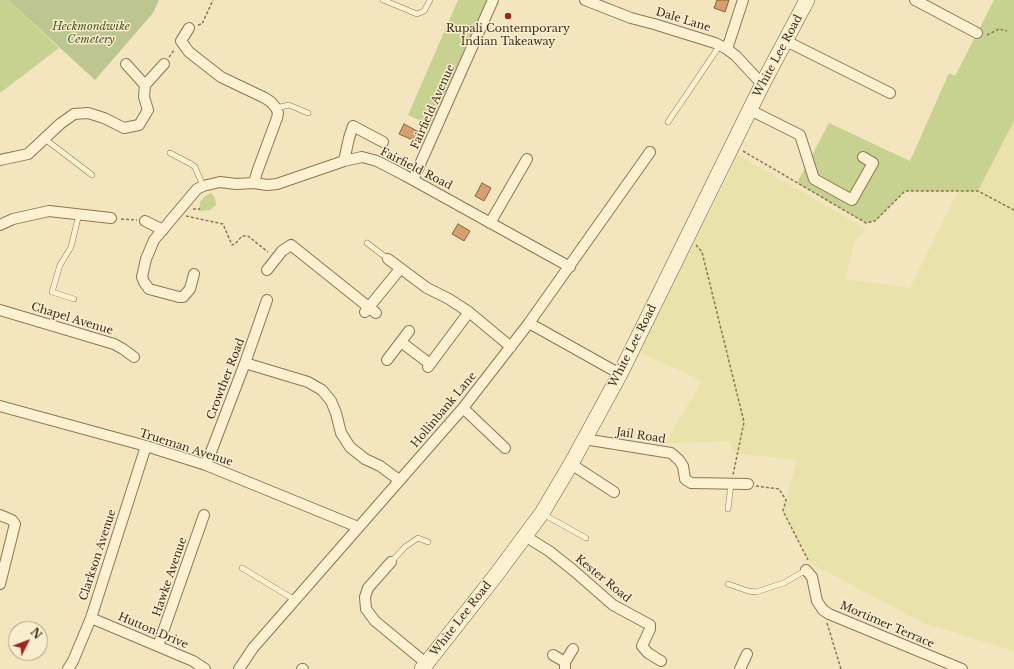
<!DOCTYPE html>
<html>
<head>
<meta charset="utf-8">
<style>
  body { margin:0 }
  #map { position:relative; width:1014px; height:669px; overflow:hidden; background:#f3e6be; font-family:"Libre Baskerville",serif }
  canvas { display:block }
  .north { position:absolute; left:8px; top:621px; width:40px; height:40px; box-sizing:border-box; background:#f9efcf; border:1px solid #ada187; border-radius:50%; rotate:48deg; font-size:11px; font-weight:700; line-height:16px; text-align:center; color:#3b2c1b }
  .north::after { content:''; display:block; margin:auto; width:14px; height:18px; background:#a3231e; clip-path:polygon(50% 0,100% 100%,50% 72%,0 100%) }
</style>
</head>
<body>
<div id="map">
<canvas width="1014" height="669"></canvas>
<div class="north">N</div>
</div>
<script>
const g = document.querySelector('canvas').getContext('2d');
g.lineJoin = 'round';
function fill(path, color) { g.fillStyle = color; g.fill(path, 'evenodd'); }
const toPath = rows => new Path2D(rows.map(r => 'M' + r).join(''));
function strokePath(path, color, width, dash) { g.strokeStyle = color; g.lineWidth = width; g.lineCap = dash ? 'butt' : 'round'; g.setLineDash(dash || []); g.stroke(path); }
function drawText(font, color, halo, rows, align = 'center') {
  g.font = font + ' "Libre Baskerville",serif'; g.lineWidth = 3; g.setLineDash([]); g.textBaseline = 'middle'; g.strokeStyle = halo; g.fillStyle = color; for (const [text, x, y, turn = 0] of rows) {
    g.save(); g.translate(x, y); g.rotate((+turn || 0) * Math.PI / 180); g.textAlign = isNaN(turn) ? turn : align; if (halo) g.strokeText(text, 0, 0); g.fillText(text, 0, 0); g.restore();
  }
}
fill(toPath([
  [1014,121,1014,651,924,623,810,563,783,511,797,460,732,453,731,441,665,443,702,381,640,352,738,155,866,229,854,243,845,279,910,288,958,191,978,191]
]), '#e9e2ab');
fill(toPath([
  [0,0,8,0,59,48,0,93],
  [458,0,490,0,433,126,408,115],
  [994,0,1014,0,1014,121,978,191,905,191,875,221,866,223,797,183,829,123,910,161,949,73,955,76],
  [211,193,215,198,216,205,210,210,199,211,200,202,204,197]
]), '#c7d291');
fill(toPath([
  [8,0,159,0,153,13,95,80]
]), '#bdc591');
const building = toPath([
  [717,0,729,0,725,12,714,8,717,0],
  [404,124,419,132,415,141,399,134,404,124],
  [482,183,491,188,484,201,475,196,482,183],
  [458,224,470,231,464,241,452,234,458,224]
]);
fill(building, '#d59f70');
strokePath(building, '#8f5f38', 1);
const service = toPath([
  [383,0,417,14,424,11,430,0],
  [276,108,289,105,308,113],
  [668,122,720,45],
  [45,139,92,175],
  [170,153,191,164,195,167,203,186],
  [367,243,388,259],
  [74,299,52,292,60,265,71,247,79,214],
  [728,509,731,484],
  [543,514,586,538],
  [391,562,405,547,418,538,428,542],
  [242,568,295,600],
  [728,584,748,591,756,592,784,583,806,570]
]);
const minor = toPath([
  [585,0,631,18,654,24,715,43,727,49,736,56,762,84],
  [915,0,977,33],
  [189,28,181,41,189,52,221,77,265,98,271,102,276,108,278,113,277,118,257,172,254,183],
  [786,41,890,93],
  [727,49,743,0],
  [126,64,145,85],
  [750,110,800,135,814,179,852,200,873,163,863,157],
  [0,160,28,154,60,124,74,114,88,113,104,118,124,128,139,125,148,110,144,97,145,85,164,64],
  [344,161,349,138,353,126,383,142],
  [413,180,493,0],
  [145,221,163,230],
  [490,223,527,159],
  [0,225,13,219,49,211,111,218],
  [388,259,427,288,449,299,469,312,511,347],
  [267,270,282,251,291,245,376,313],
  [194,274,190,289,183,297,179,297,149,289,144,282,142,277,146,259,154,240,197,189,203,186,220,182,236,184,254,183,267,185,277,184,344,161,362,157,377,161,404,175,570,267],
  [0,310,114,344,123,349,134,357],
  [365,312,400,269],
  [529,323,620,374],
  [401,342,430,364],
  [387,360,409,331],
  [245,363,308,382,322,390,331,401,336,413,341,433,350,447,365,459,380,466,399,480],
  [428,367,469,312],
  [0,406,146,446,206,465,358,527],
  [463,408,505,448],
  [584,439,671,453,679,460,683,466,685,479,691,483,748,484],
  [571,464,614,492],
  [206,465,245,363,267,300],
  [0,515,12,520,15,524,0,584],
  [525,536,549,551,573,570,613,605,650,625,650,629,642,646,648,653,661,661],
  [391,562,368,588,365,597,366,609,375,621,427,664],
  [806,570,812,577,817,601,823,610,829,614,962,669],
  [91,618,193,661,205,669],
  [158,646,204,515],
  [553,655,565,662],
  [68,669,73,661,91,618,146,446],
  [239,669,253,648,463,408,529,323,650,152],
  [302,669,303,669],
  [565,669,565,662,573,649],
  [740,669,747,654]
]);
const secondary = toPath([
  [422,669,496,575,542,513,571,464,620,374,763,83,807,0]
]);
strokePath(service, '#8d7555', 6);
strokePath(minor, '#8d7555', 12);
strokePath(secondary, '#6f5638', 16);
strokePath(toPath([
  [198,25,202,24,213,0],
  [987,35,999,29,1007,31],
  [169,57,175,49],
  [743,151,866,223,875,221,905,191,978,191,1014,210],
  [193,209,200,209],
  [186,216,223,224,232,245,235,244,242,236,248,236,268,252],
  [121,219,137,220],
  [696,245,702,252,744,422,733,475],
  [756,486,779,489,786,500,783,511,808,560],
  [827,623,841,669]
]), '#8d7555', 1.5, [3, 2]);
strokePath(service, '#fcf2d2', 5);
strokePath(minor, '#fcf2d2', 10);
strokePath(secondary, '#fcf2d2', 15);
for (const [x, y, r, color] of [
  [508,16,4,"#a3231e"]
]) { const dot = new Path2D(); dot.arc(x, y, r, 0, 2 * Math.PI); g.fillStyle = color; g.fill(dot); strokePath(dot, '#f9efcf', 1.5); }
drawText('11px', '#3b2c1b', '#f9efcf', [
  ["Dale Lane",683,20,17],
  ["White Lee Road",778,56,-62],
  ["Fairfield Avenue",433,107,-66],
  ["Fairfield Road",416,169,27],
  ["Chapel Avenue",72,319,17],
  ["White Lee Road",633,346,-63],
  ["Crowther Road",226,379,-69],
  ["Hollinbank Lane",444,410,-50],
  ["Jail Road",641,436,9],
  ["Trueman Avenue",186,448,18],
  ["Clarkson Avenue",98,555,-72],
  ["Hawke Avenue",170,577,-71],
  ["Kester Road",603,579,39],
  ["White Lee Road",461,619,-52],
  ["Mortimer Terrace",887,625,23],
  ["Hutton Drive",153,631,23]
]);
drawText('italic 11px', '#485a1f', '#f9efcf', [
  ["Heckmondwike",91,27],
  ["Cemetery",91,40]
]);
drawText('11px', '#3b2c1b', '#f9efcf', [
  ["Rupali Contemporary",508,29],
  ["Indian Takeaway",508,42]
]);
</script>
</body>
</html>
